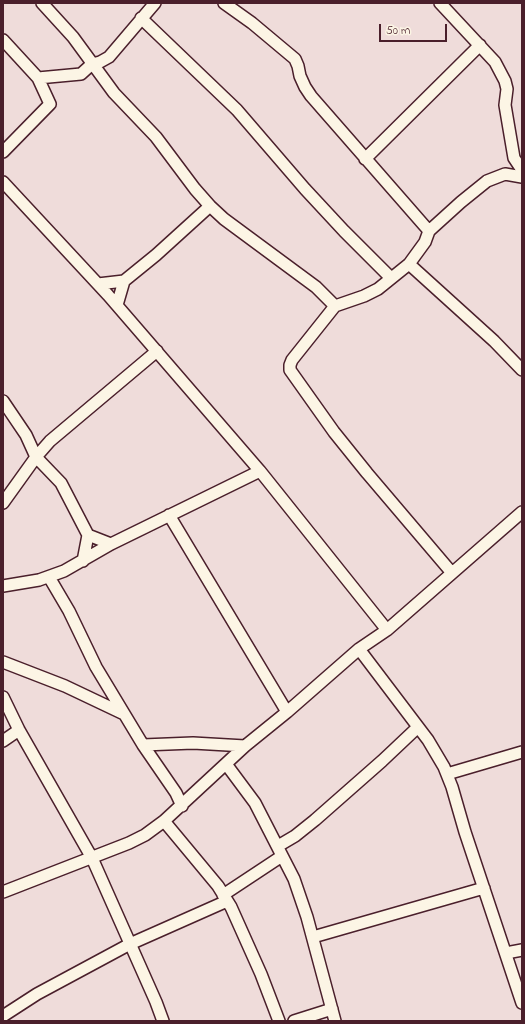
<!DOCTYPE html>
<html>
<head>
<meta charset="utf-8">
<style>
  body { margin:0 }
  #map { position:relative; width:525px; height:1024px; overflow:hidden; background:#efdcda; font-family:"Indie Flower",sans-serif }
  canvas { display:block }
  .frame { position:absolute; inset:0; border:4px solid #4a1f2b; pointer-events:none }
  .scale { position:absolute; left:379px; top:24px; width:68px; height:18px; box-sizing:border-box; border:2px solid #4a1f2b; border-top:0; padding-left:5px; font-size:12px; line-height:14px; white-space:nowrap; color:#4a1f2b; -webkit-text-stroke:3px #fcf5e5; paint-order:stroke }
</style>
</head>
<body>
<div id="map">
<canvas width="525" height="1024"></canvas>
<div class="frame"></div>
<div class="scale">50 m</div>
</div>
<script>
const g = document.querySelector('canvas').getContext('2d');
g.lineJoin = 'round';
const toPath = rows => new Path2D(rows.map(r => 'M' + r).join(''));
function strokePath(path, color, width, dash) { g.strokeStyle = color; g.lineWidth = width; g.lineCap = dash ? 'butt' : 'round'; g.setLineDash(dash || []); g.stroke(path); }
const minor = toPath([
  [42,3,73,37,114,93,156,137,195,189,210,206,224,219,316,287,335,306],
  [224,3,252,23,295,59,298,66,300,76,305,87,311,96,429,231],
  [440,3,495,62,505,81,507,89,505,105,514,158,522,170],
  [141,18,237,110,305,189,344,231,391,278],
  [3,40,38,78],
  [3,152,50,104,38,78,81,74,92,64,100,62,109,57,155,3],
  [365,159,480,45],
  [522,177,505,174,487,181,461,202,429,231,425,242,409,264,494,341,522,370],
  [3,182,108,295,260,471,387,630],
  [409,264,378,289,364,296,335,306,292,360,290,365,290,370,334,432,367,473,452,573],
  [98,284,124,281,156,255,210,206],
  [117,305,124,281],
  [3,401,26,435,36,457,61,483,88,535,83,561],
  [3,503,36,457,50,441,157,351],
  [169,515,287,712],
  [88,535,111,544],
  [49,577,69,611,96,667,143,745,176,793,182,806],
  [3,586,39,580,64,571,111,544,260,471],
  [359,649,428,740,444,767,452,787,465,832,522,1003],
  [3,662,65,686,124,714],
  [3,697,19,730,92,858,156,1002,163,1021],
  [3,741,19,730],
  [143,745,193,743,245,746],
  [226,764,255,803,294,879,307,917,335,1021],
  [447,774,522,752],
  [164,821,218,886,231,907,261,974,279,1021],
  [278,846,295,836,315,820,382,761,418,727],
  [3,892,129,843,145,835,164,821,245,746,287,712,359,649,387,630,522,512],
  [223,895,282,856],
  [313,937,484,888],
  [506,953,522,950],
  [3,1016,37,994,130,944,227,901],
  [294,1021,332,1009]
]);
strokePath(minor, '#4a1f2b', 14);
strokePath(minor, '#fcf5e5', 11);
</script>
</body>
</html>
